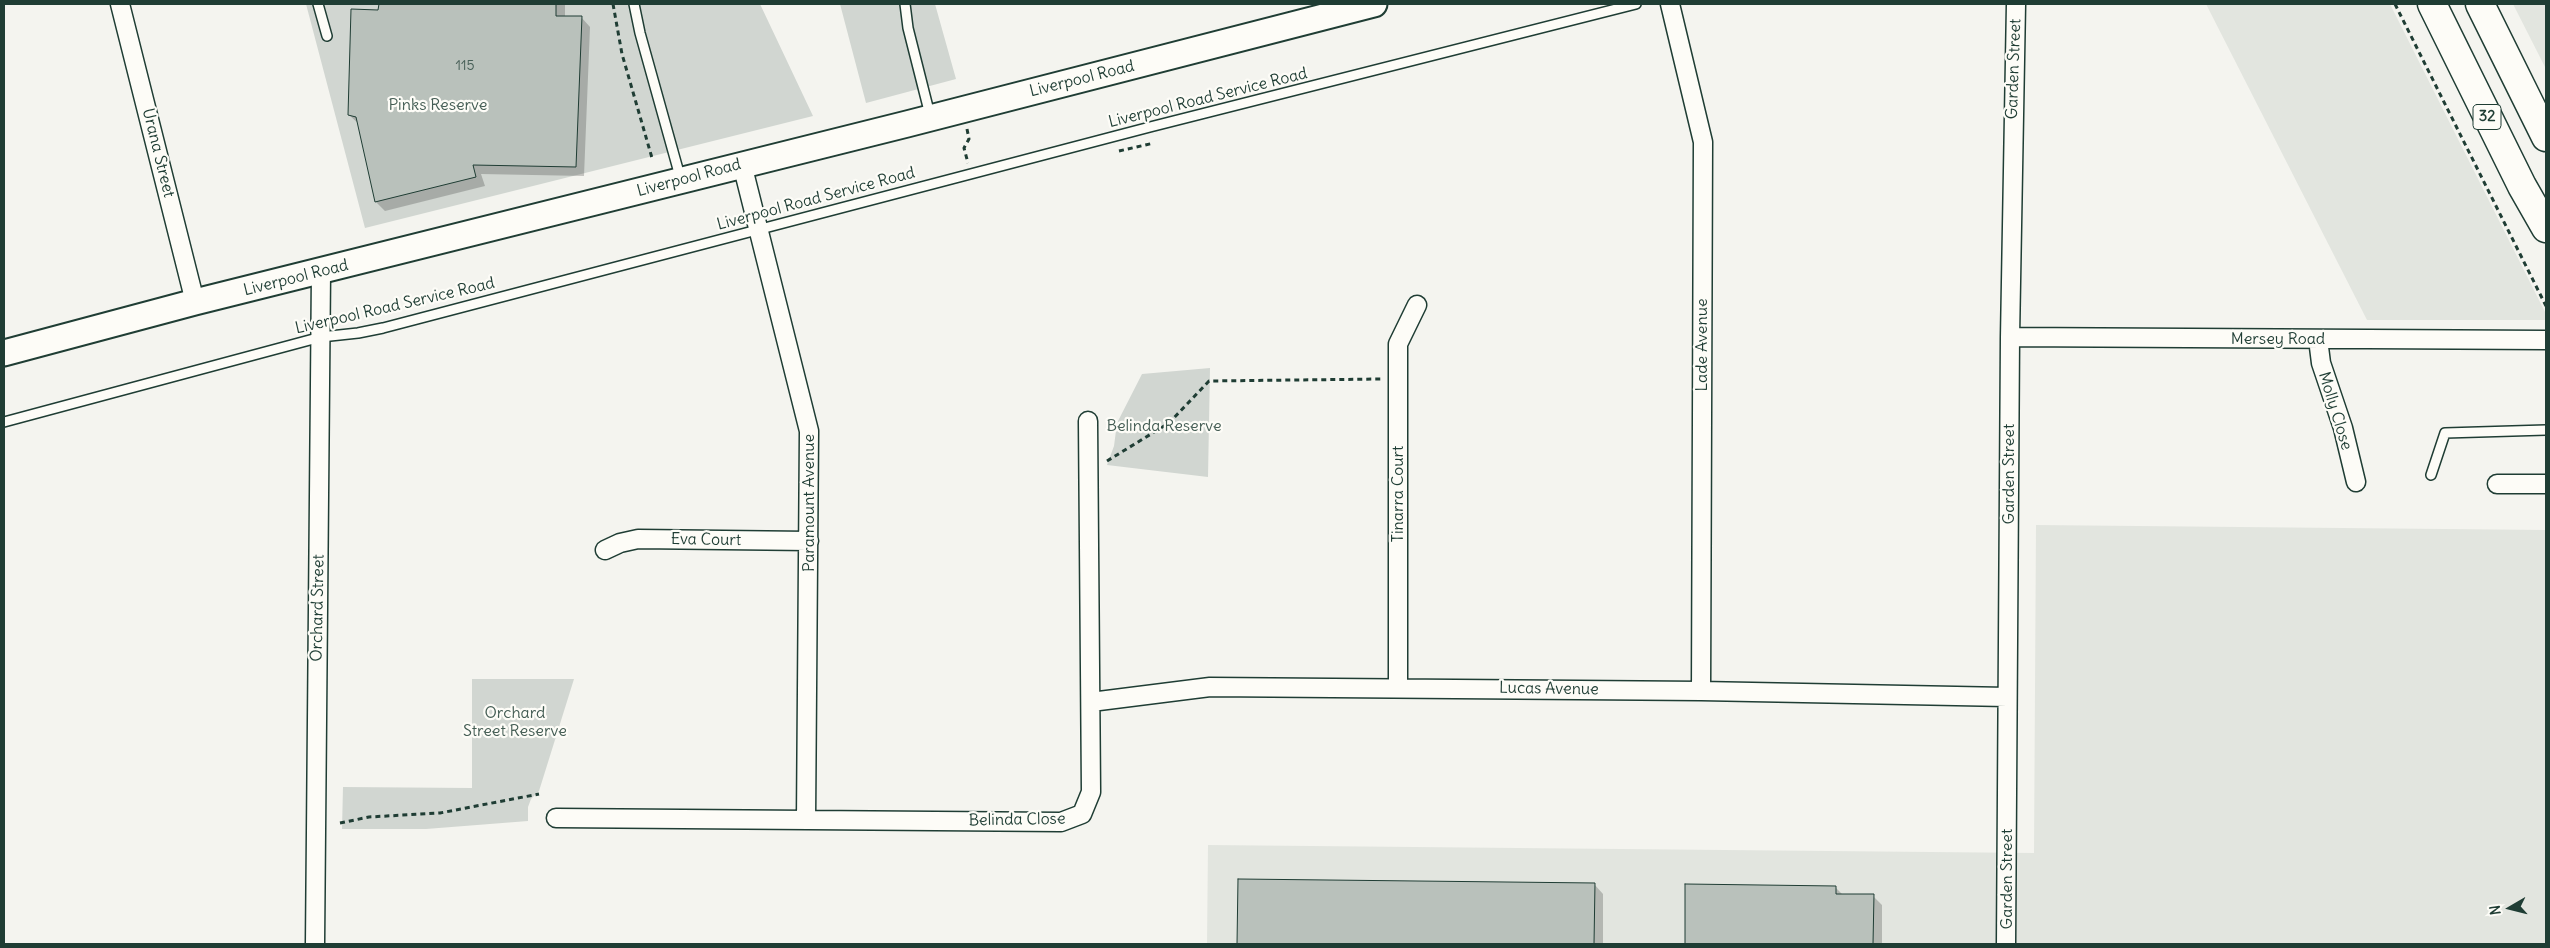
<!DOCTYPE html>
<html>
<head>
<meta charset="utf-8">
<style>
  body { margin:0 }
  #map { position:relative; width:2550px; height:948px; overflow:hidden; background:#f4f4ef; font-family:Delius,sans-serif }
  canvas { display:block }
  .frame { position:absolute; inset:0; border:5px solid #1f3d34; pointer-events:none }
  .north { position:absolute; left:2485px; top:883px; width:50px; height:50px; -webkit-text-stroke:4px #fdfcf7; paint-order:stroke; rotate:262deg; font-size:14px; font-weight:700; line-height:20px; text-align:center; color:#1f3d34 }
  .north::after { content:''; display:block; margin:auto; width:18px; height:22px; background:#1f3d34; clip-path:polygon(50% 0,100% 100%,50% 72%,0 100%) }
</style>
</head>
<body>
<div id="map">
<canvas width="2550" height="948"></canvas>
<div class="frame"></div>
<div class="north">N</div>
</div>
<script>
const g = document.querySelector('canvas').getContext('2d');
g.lineJoin = 'round';
function fill(path, color) { g.fillStyle = color; g.fill(path, 'evenodd'); }
const toPath = rows => new Path2D(rows.map(r => 'M' + r).join(''));
function strokePath(path, color, width, dash) { g.strokeStyle = color; g.lineWidth = width; g.lineCap = dash ? 'butt' : 'round'; g.setLineDash(dash || []); g.stroke(path); }
function drawText(font, color, halo, rows, align = 'center') {
  g.font = font + ' Delius,sans-serif'; g.lineWidth = 4.5; g.setLineDash([]); g.textBaseline = 'middle'; g.strokeStyle = halo; g.fillStyle = color; for (const [text, x, y, turn = 0] of rows) {
    g.save(); g.translate(x, y); g.rotate((+turn || 0) * Math.PI / 180); g.textAlign = isNaN(turn) ? turn : align; if (halo) g.strokeText(text, 0, 0); g.fillText(text, 0, 0); g.restore();
  }
}
fill(toPath([
  [2206,4,2390,4,2546,314,2546,320,2367,320],
  [2513,4,2546,4,2546,69],
  [2036,525,2546,530,2546,944,1207,944,1208,845,2034,853]
]), '#e2e5df');
fill(toPath([
  [306,4,760,4,813,116,365,228],
  [840,4,935,4,956,79,866,103],
  [1210,368,1208,477,1107,465,1114,446,1117,423,1142,374],
  [472,679,574,679,539,791,531,799,528,807,528,821,426,829,342,829,343,787,472,788]
]), '#d1d6d1');
fill(toPath([
  [380,4,565,4,565,17,581,17,590,27,584,176,481,174,485,186,385,211,376,202,359,124,349,115,380,12],
  [1239,881,1594,884,1603,894,1603,944,1238,944],
  [1686,885,1835,887,1843,895,1873,896,1882,905,1882,944,1686,944]
]), '#0003');
const building = toPath([
  [379,4,556,4,556,16,582,16,576,167,473,165,476,177,375,202,356,117,348,115,351,9,378,10,379,4],
  [1238,879,1595,883,1594,944,1237,944,1238,879],
  [1685,884,1836,886,1836,894,1874,894,1873,944,1685,944,1685,884]
]);
fill(building, '#b9c1bb');
strokePath(building, '#1f3d34', 1);
const service = toPath([
  [318,4,327,36],
  [634,4,640,33,681,180],
  [905,4,908,28,930,115],
  [4,422,321,337,358,333,383,328,1150,127,1636,4],
  [2431,475,2445,433,2546,430]
]);
const minor = toPath([
  [120,4,195,302],
  [1670,4,1703,142,1701,691],
  [742,164,809,431,806,820],
  [2010,337,2546,340],
  [2318,339,2321,363,2343,428,2356,482],
  [2497,484,2546,484],
  [605,550,620,543,638,539,809,541],
  [1398,688,1398,344,1417,305],
  [1091,702,1210,687,1701,691,2007,697],
  [556,818,1061,822,1082,814,1091,792,1088,421],
  [315,944,321,272],
  [2006,944,2010,337,2016,4]
]);
const secondary = toPath([
  [4,353,195,302,907,124,1374,4]
]);
const primary = toPath([
  [2432,4,2522,186,2546,228],
  [2480,4,2546,137]
]);
strokePath(service, '#1f3d34', 12);
strokePath(minor, '#1f3d34', 21);
strokePath(secondary, '#1f3d34', 29);
strokePath(primary, '#1f3d34', 31);
strokePath(toPath([
  [613,4,622,54,652,158],
  [2395,4,2546,306],
  [967,129,969,139,964,148,968,163],
  [1119,151,1154,143],
  [1107,461,1169,423,1209,381,1382,379],
  [340,823,369,817,440,813,539,794]
]), '#1f3d34', 3, [5, 4]);
strokePath(service, '#fdfcf7', 9);
strokePath(minor, '#fdfcf7', 18);
strokePath(secondary, '#fdfcf7', 25);
strokePath(primary, '#fdfcf7', 28);
drawText('14px', '#465e56', null, [
  ["115",465,66]
]);
for (const [x, y, w] of [
  [2487,117,28]
]) { const box = new Path2D(); box.roundRect(x - w / 2, y - 12.5, w, 25, 4); g.fillStyle = '#fdfcf7'; g.fill(box); strokePath(box, '#1f3d34', 1); }
drawText('bold 15px', '#1f3d34', null, [
  ["32",2487,117]
]);
drawText('16px', '#1f3d34', '#fdfcf7', [
  ["Garden Street",2014,69,-88],
  ["Liverpool Road",1082,79,-14],
  ["Liverpool Road Service Road",1208,98,-14],
  ["Urana Street",158,153,76],
  ["Liverpool Road",689,178,-15],
  ["Liverpool Road Service Road",816,199,-15],
  ["Liverpool Road",296,278,-14],
  ["Liverpool Road Service Road",395,306,-13],
  ["Mersey Road",2278,339],
  ["Lade Avenue",1702,345,-90],
  ["Molly Close",2335,411,73],
  ["Garden Street",2009,474,-90],
  ["Tinarra Court",1398,494,-90],
  ["Paramount Avenue",809,503,-90],
  ["Eva Court",706,540,1],
  ["Orchard Street",318,608,-89],
  ["Lucas Avenue",1549,689,1],
  ["Belinda Close",1017,820,-1],
  ["Garden Street",2007,879,-90]
]);
drawText('16px', '#435c53', '#fdfcf7', [
  ["Pinks Reserve",438,105],
  ["Belinda Reserve",1164,426],
  ["Orchard",515,713],
  ["Street Reserve",515,731]
]);
</script>
</body>
</html>
